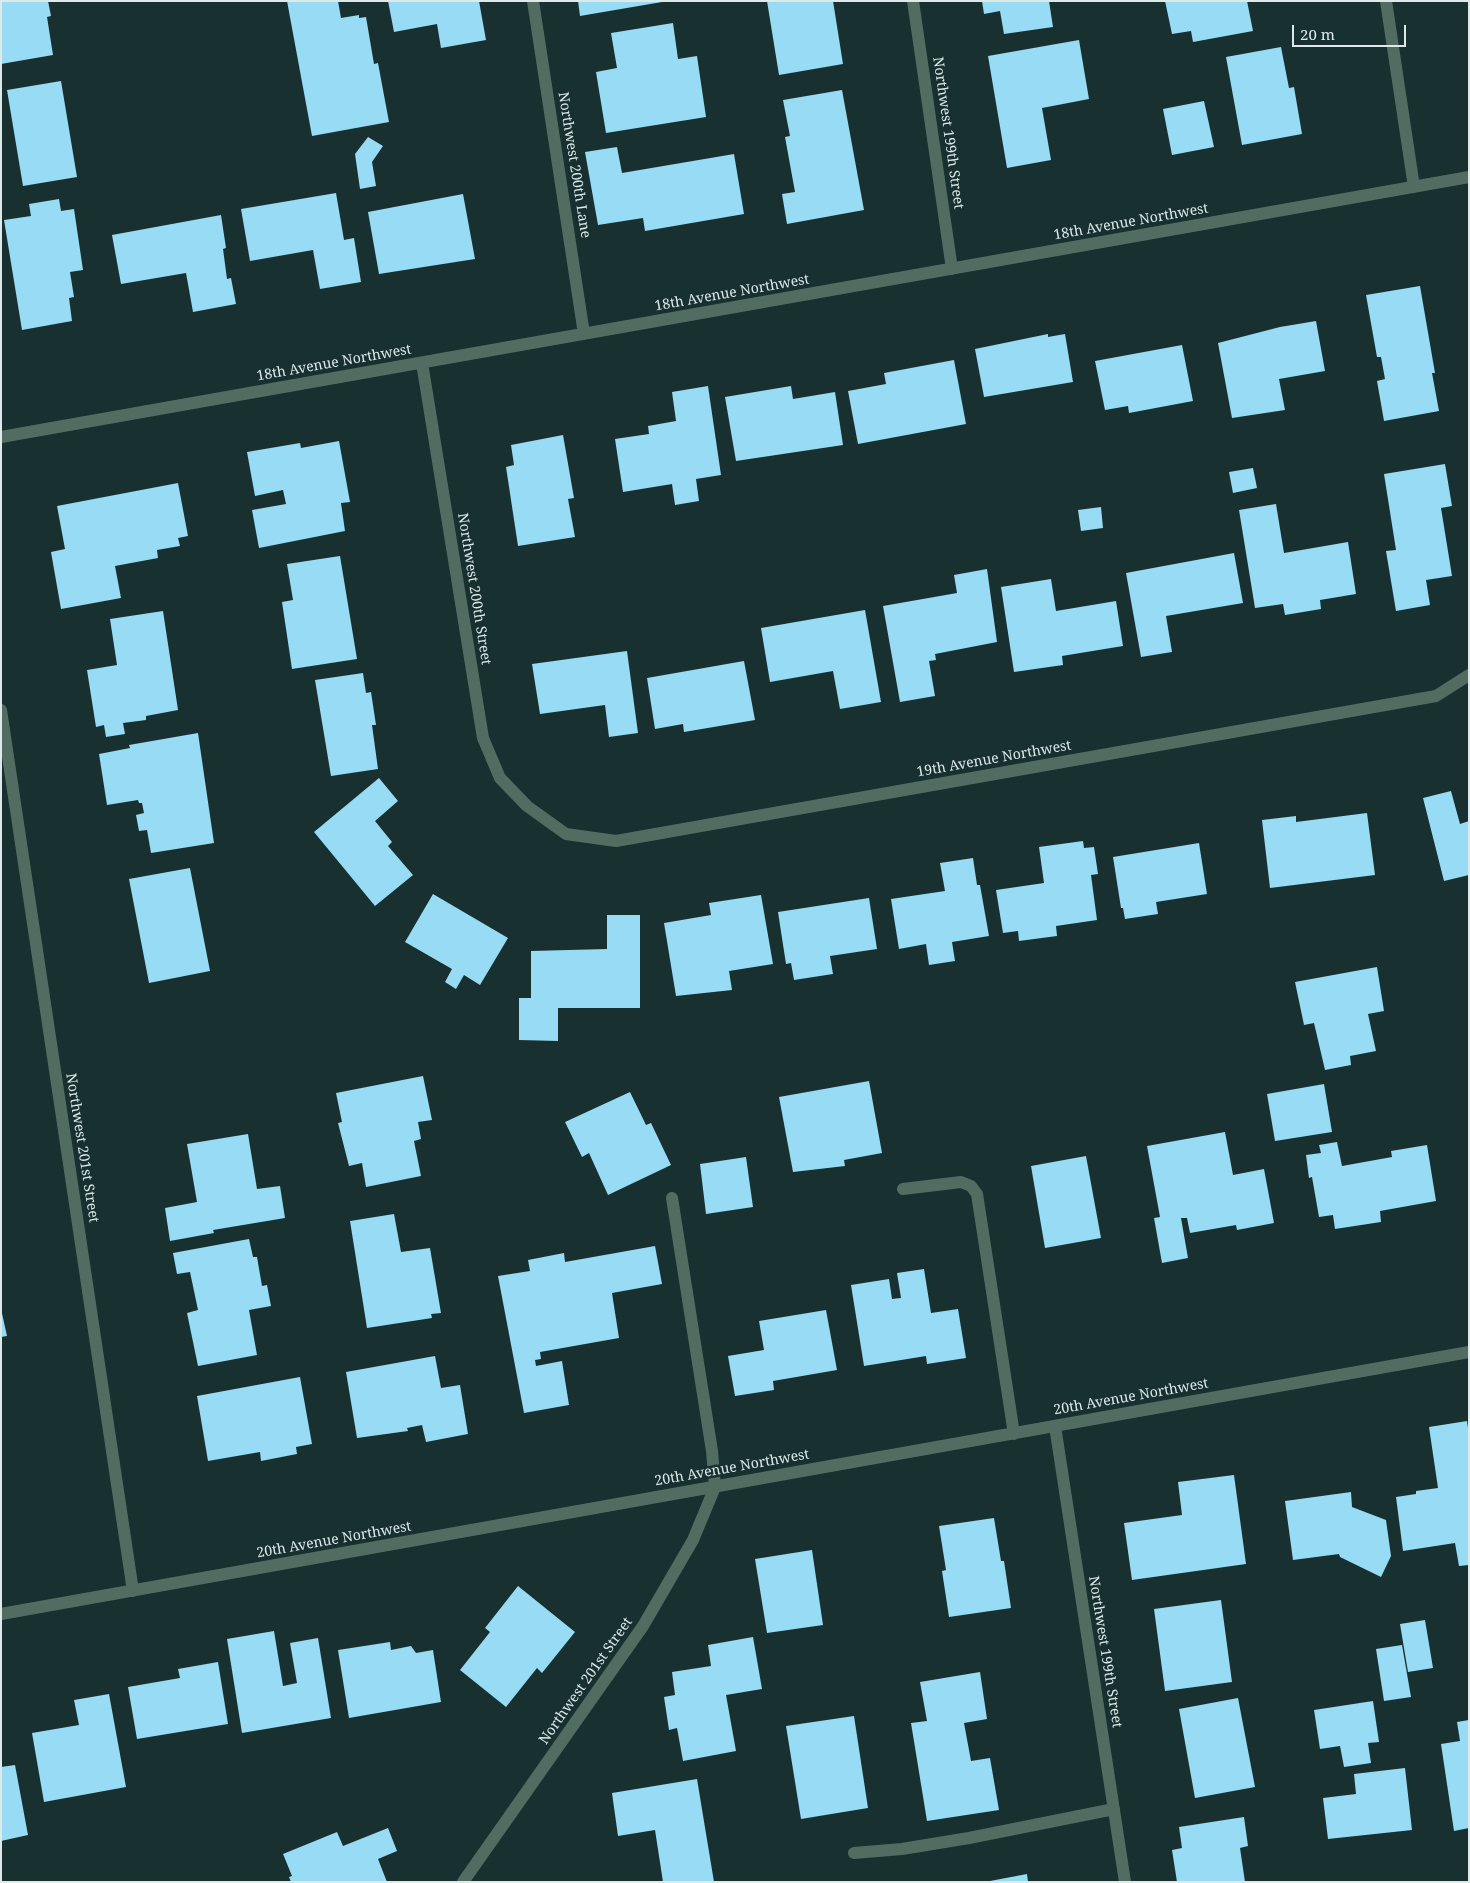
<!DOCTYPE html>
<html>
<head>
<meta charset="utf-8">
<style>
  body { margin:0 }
  #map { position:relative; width:1470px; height:1883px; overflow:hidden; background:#183030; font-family:"Noto Serif",serif }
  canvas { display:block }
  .frame { position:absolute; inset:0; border:2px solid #dceaea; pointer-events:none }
  .scale { position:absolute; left:1292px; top:25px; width:114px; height:22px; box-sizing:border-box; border:2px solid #dceaea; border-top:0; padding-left:6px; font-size:15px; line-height:18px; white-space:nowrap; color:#dceaea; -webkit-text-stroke:4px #183030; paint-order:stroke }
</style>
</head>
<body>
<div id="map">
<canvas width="1470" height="1883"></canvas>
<div class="frame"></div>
<div class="scale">20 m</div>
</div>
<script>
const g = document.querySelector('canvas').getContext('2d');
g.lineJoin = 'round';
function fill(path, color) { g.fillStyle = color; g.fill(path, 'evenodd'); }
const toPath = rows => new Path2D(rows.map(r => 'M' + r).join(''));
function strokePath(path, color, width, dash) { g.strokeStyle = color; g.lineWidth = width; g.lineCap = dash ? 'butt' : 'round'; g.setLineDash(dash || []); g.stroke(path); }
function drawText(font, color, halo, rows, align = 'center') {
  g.font = font + ' "Noto Serif",serif'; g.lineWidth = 5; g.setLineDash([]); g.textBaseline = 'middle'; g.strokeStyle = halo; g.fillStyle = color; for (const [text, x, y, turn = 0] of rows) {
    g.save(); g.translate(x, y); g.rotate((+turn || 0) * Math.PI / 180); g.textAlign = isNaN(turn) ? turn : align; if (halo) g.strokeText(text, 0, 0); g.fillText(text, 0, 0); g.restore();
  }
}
fill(toPath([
  [1,1,48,1,51,16,47,17,53,55,1,64],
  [287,1,338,1,341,18,359,15,359,18,366,17,374,64,378,63,389,122,312,136],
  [388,1,479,1,486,40,441,48,437,24,394,32],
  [578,1,662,1,662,2,580,16],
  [767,1,833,1,843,64,779,75],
  [982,1,1049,1,1053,27,1004,34,1000,11,984,14],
  [1165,1,1247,1,1253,31,1193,42,1191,31,1172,34],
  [673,23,678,59,697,56,706,117,606,133,596,72,617,68,611,33],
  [1079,40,1089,99,1042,108,1051,160,1007,168,988,56],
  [1281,47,1289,88,1294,87,1302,134,1242,145,1226,57],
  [61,81,77,177,23,186,7,90],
  [842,90,864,210,787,224,782,194,795,192,785,137,790,136,783,100],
  [1204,101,1214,147,1172,155,1163,109],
  [368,137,383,146,372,162,376,186,360,189,355,154],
  [617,147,622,173,734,154,744,214,645,231,643,218,598,225,585,152],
  [336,193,344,240,354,238,361,282,320,289,313,250,250,261,241,209],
  [463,194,475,259,379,274,368,212],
  [59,199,61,211,74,209,83,270,70,272,74,297,69,298,72,321,22,330,4,220,31,216,29,204],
  [221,215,226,248,223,249,227,279,231,278,236,304,193,312,186,273,121,284,112,235],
  [1420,286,1435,373,1432,373,1439,411,1384,421,1377,381,1385,379,1381,357,1377,357,1366,295],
  [1316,321,1325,371,1279,379,1285,410,1232,418,1218,343,1280,327],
  [1048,334,1048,337,1065,334,1073,382,984,397,975,349],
  [1182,345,1193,401,1129,413,1128,406,1105,410,1095,361],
  [954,360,966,424,858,444,848,391,886,384,884,373],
  [708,386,721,475,696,479,699,501,675,505,672,484,623,492,615,439,649,434,648,426,676,421,672,392],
  [791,386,793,399,835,392,843,445,736,461,725,397],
  [563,435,574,498,568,499,575,537,518,546,506,467,514,465,511,445],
  [339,441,350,502,341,503,345,531,259,548,252,510,286,504,283,490,255,496,247,452,300,443,301,448],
  [1445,464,1452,506,1441,508,1452,576,1426,580,1430,605,1396,611,1386,551,1396,550,1384,474],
  [1253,468,1257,488,1233,493,1229,472],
  [178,483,188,536,178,538,180,546,157,550,158,558,115,566,121,598,61,609,51,552,65,549,57,506],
  [1276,504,1284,553,1348,542,1356,594,1320,600,1321,609,1285,615,1283,604,1255,608,1239,510],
  [1101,507,1103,528,1081,531,1078,510],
  [1234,553,1243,603,1166,616,1172,652,1141,657,1126,573],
  [340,556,357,659,292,669,282,602,293,600,287,564],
  [987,569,997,642,935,654,936,660,929,661,935,696,900,702,883,606,957,593,954,575],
  [1051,579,1056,611,1116,601,1123,646,1062,656,1063,665,1014,672,1001,587],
  [865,610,881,702,840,709,833,671,770,682,761,628],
  [163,611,178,710,146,716,146,720,123,723,125,734,106,737,104,725,96,727,87,670,117,665,110,619],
  [627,651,638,733,609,737,605,705,540,714,532,664],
  [744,661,755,720,684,732,683,724,655,729,647,678],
  [363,673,366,693,371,692,376,725,372,725,378,769,331,776,315,680],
  [198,733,214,843,151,853,147,830,139,831,136,815,144,813,142,803,139,803,138,800,107,805,99,754,130,748,129,745],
  [379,778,398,801,375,821,392,842,388,846,413,875,375,906,314,832],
  [1451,791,1460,824,1469,821,1469,875,1444,881,1423,798],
  [1367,813,1375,875,1270,888,1262,820,1296,816,1296,822],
  [1083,841,1084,848,1094,847,1098,874,1091,875,1097,920,1056,926,1057,936,1019,941,1018,931,1003,933,996,890,1044,883,1039,847],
  [1199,843,1207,894,1156,902,1158,914,1125,919,1123,908,1121,908,1113,857],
  [973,858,977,885,980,885,989,936,952,942,955,961,929,965,926,944,899,949,891,899,945,891,940,863],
  [190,868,210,971,149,983,129,879],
  [433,894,508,938,480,985,464,975,456,989,445,982,452,969,405,942],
  [761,895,773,964,729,971,732,990,676,996,664,923,711,915,709,903],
  [869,898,877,949,830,956,833,974,794,980,791,963,786,964,778,912],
  [607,915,640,915,640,1008,558,1008,558,1041,519,1040,519,998,531,998,531,951,607,949],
  [1377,967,1384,1011,1368,1014,1376,1051,1350,1056,1351,1065,1325,1070,1314,1023,1304,1025,1295,982],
  [423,1076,432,1120,418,1122,421,1139,414,1141,421,1176,366,1187,362,1163,349,1166,338,1123,342,1122,336,1093],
  [869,1081,882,1153,844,1160,845,1166,793,1172,779,1097],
  [1324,1084,1332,1132,1275,1141,1267,1094],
  [630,1092,646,1125,651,1123,671,1165,608,1195,589,1153,582,1157,565,1122],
  [1225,1132,1233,1175,1264,1169,1274,1223,1237,1230,1236,1225,1190,1233,1187,1218,1181,1218,1188,1258,1162,1263,1154,1218,1160,1217,1147,1146],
  [248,1134,257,1189,280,1186,285,1218,213,1230,214,1233,170,1241,165,1208,197,1202,187,1144],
  [1337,1142,1342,1166,1392,1157,1391,1151,1427,1145,1436,1201,1380,1211,1381,1222,1335,1229,1333,1215,1319,1217,1312,1177,1309,1178,1306,1155,1321,1153,1319,1145],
  [1086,1156,1101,1238,1045,1248,1031,1166],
  [746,1157,753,1207,706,1214,700,1164],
  [394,1214,401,1252,430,1248,441,1313,431,1314,432,1318,367,1328,350,1221],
  [249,1239,253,1257,257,1257,262,1286,267,1285,271,1306,249,1310,257,1355,198,1366,187,1313,198,1310,190,1272,177,1274,173,1253],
  [655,1246,662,1284,612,1293,619,1338,540,1352,541,1359,535,1360,536,1366,562,1361,569,1405,524,1413,498,1276,530,1271,528,1260,564,1253,565,1262],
  [924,1269,931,1313,958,1309,966,1358,927,1364,926,1356,864,1366,851,1285,889,1279,892,1299,901,1298,897,1273],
  [1,1309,7,1336,1,1337],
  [826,1310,837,1370,773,1381,774,1390,735,1396,728,1356,764,1350,759,1321],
  [435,1356,441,1388,460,1385,468,1434,426,1442,422,1425,407,1428,408,1431,357,1438,346,1372],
  [300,1377,312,1444,296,1447,297,1454,261,1461,260,1452,208,1461,197,1396],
  [1467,1421,1469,1435,1469,1565,1459,1566,1455,1543,1403,1551,1396,1497,1416,1494,1416,1491,1438,1488,1429,1427],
  [1234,1475,1246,1564,1132,1580,1124,1523,1182,1515,1178,1482],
  [1351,1492,1352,1507,1386,1520,1391,1556,1381,1577,1340,1557,1339,1554,1293,1560,1285,1501],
  [994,1518,1001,1561,1004,1561,1011,1608,949,1617,942,1571,946,1570,939,1526],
  [812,1550,823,1625,767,1633,755,1559],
  [518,1586,575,1632,542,1673,537,1668,506,1707,460,1670,490,1632,485,1628],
  [1221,1600,1232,1682,1165,1691,1154,1609],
  [1425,1620,1433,1668,1408,1672,1400,1624],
  [274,1631,283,1686,297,1683,290,1643,318,1638,331,1718,242,1733,227,1639],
  [753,1637,762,1689,726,1695,736,1751,683,1761,677,1728,669,1730,664,1697,675,1695,672,1672,711,1666,708,1645],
  [390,1642,391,1650,411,1646,416,1653,433,1650,441,1702,349,1718,338,1650],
  [1402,1645,1411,1697,1384,1701,1376,1649],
  [218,1662,228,1724,137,1739,128,1687,180,1678,178,1669],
  [980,1672,987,1719,964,1723,971,1761,990,1758,999,1810,927,1821,911,1723,927,1721,920,1682],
  [109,1694,126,1787,44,1802,32,1733,79,1725,74,1700],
  [1238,1698,1255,1787,1195,1798,1179,1709],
  [1373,1701,1379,1742,1368,1743,1371,1763,1344,1767,1340,1746,1320,1749,1314,1710],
  [854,1716,868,1808,801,1819,786,1726],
  [1469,1720,1469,1828,1454,1831,1441,1744,1460,1741,1457,1722],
  [15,1765,28,1835,1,1841,1,1767],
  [1405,1768,1412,1830,1328,1839,1323,1798,1356,1794,1354,1774],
  [697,1779,714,1882,663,1882,655,1830,618,1836,612,1793],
  [1244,1817,1248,1846,1240,1848,1245,1882,1177,1882,1172,1850,1182,1848,1179,1827],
  [388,1828,397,1851,378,1859,387,1882,291,1882,289,1877,292,1876,283,1854,337,1832,343,1846],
  [1027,1874,1028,1882,990,1882,990,1881]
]), '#98dbf4');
strokePath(toPath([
  [533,1,584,334],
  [913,1,952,269],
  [1386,1,1414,187],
  [422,363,483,738,500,778,527,806,566,834,616,841,1436,696,1469,675],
  [1,437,1469,177],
  [1,710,133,1591],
  [903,1189,961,1182,971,1186,977,1194,1014,1434],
  [1055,1426,1125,1882],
  [1,1614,1469,1352],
  [854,1853,902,1849,969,1838,1114,1809],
  [463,1882,643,1626,693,1540,715,1487,712,1451,672,1198]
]), '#536c62', 12);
drawText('14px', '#dceaea', '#183030', [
  ["Northwest 199th Street",948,133,82],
  ["Northwest 200th Lane",574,165,81],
  ["18th Avenue Northwest",1131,222,-10],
  ["18th Avenue Northwest",732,293,-10],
  ["18th Avenue Northwest",334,363,-10],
  ["Northwest 200th Street",474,589,81],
  ["19th Avenue Northwest",994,759,-10],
  ["Northwest 201st Street",82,1148,81],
  ["20th Avenue Northwest",1131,1397,-10],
  ["20th Avenue Northwest",732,1468,-10],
  ["20th Avenue Northwest",334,1540,-10],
  ["Northwest 199th Street",1105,1652,81],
  ["Northwest 201st Street",586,1681,-55]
]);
</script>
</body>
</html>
